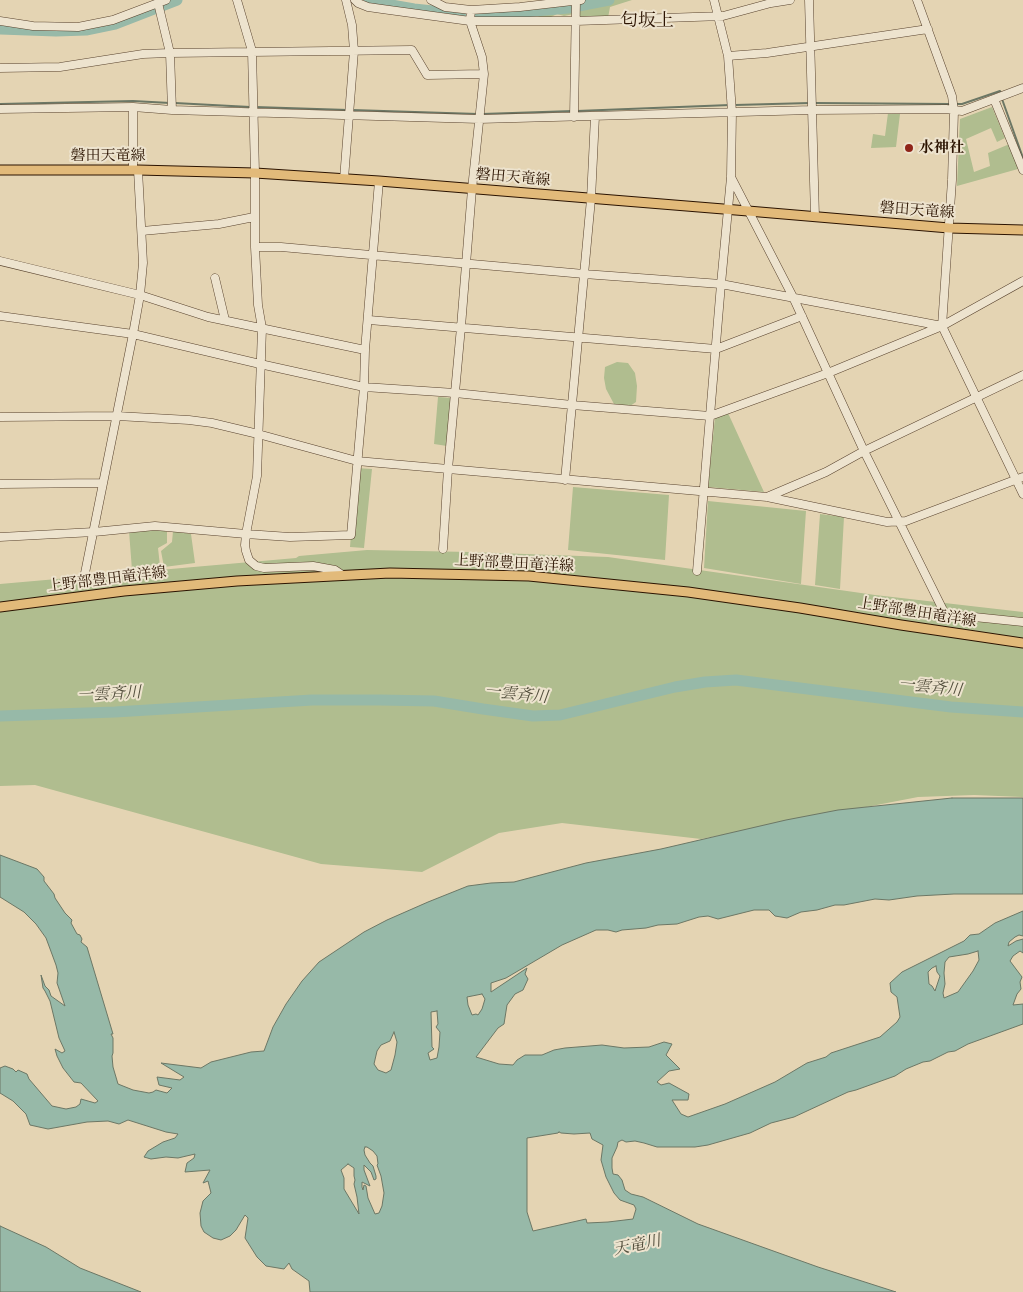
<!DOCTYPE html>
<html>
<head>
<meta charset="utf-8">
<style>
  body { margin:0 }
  canvas { display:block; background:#e4d4b3 }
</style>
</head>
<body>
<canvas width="1023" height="1292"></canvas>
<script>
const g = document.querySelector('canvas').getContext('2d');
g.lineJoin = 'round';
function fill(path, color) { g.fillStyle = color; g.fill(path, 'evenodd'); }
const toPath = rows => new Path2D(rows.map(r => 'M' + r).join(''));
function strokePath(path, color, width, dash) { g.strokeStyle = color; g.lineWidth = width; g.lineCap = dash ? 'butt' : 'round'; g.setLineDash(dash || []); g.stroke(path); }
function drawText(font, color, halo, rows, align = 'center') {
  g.font = font + ' Alegreya,"Noto Serif JP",serif'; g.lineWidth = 4; g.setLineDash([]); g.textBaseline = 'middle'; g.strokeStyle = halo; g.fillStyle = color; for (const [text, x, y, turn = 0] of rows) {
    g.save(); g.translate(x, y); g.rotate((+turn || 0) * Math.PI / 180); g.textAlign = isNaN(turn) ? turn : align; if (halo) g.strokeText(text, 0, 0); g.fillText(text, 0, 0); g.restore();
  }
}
fill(toPath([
  [589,0,632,0,610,7,608,18,576,19,574,14,564,16,557,14,551,17,540,17,534,15,521,15,507,18,505,14,573,4],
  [992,107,1005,138,997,142,991,128,966,139,974,172,990,166,988,153,1012,143,1018,169,957,186,960,119],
  [888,113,900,114,896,147,871,148,873,134,885,136],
  [617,362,628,363,635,373,637,386,636,402,630,406,614,404,606,389,604,378,605,367],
  [438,397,452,398,447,446,434,444],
  [728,413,764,492,708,487,715,417],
  [356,468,372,469,364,548,350,547],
  [573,487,669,495,665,560,568,550],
  [708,501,806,511,801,584,704,568],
  [820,514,844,517,840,589,815,585],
  [151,526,167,532,167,543,158,548,160,566,132,570,129,531],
  [173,531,191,534,195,563,164,567,161,551,172,542],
  [367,550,470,552,608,557,875,595,1023,612,1023,797,974,795,918,797,701,839,562,823,499,833,422,872,321,864,35,785,0,786,0,584,296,558,299,556]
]), '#b0bd8f');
const water = toPath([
  [952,798,1023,798,1023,894,954,894,917,896,889,900,875,899,844,905,835,905,817,910,801,912,787,918,775,916,769,910,754,910,718,919,708,916,699,917,677,924,658,925,646,928,622,930,616,932,608,930,596,930,562,945,506,978,491,983,491,992,527,968,525,974,528,979,523,990,515,994,507,1005,504,1024,498,1028,476,1057,499,1064,513,1065,517,1060,525,1055,542,1055,554,1050,565,1048,602,1045,624,1048,649,1047,664,1042,672,1044,666,1055,680,1069,669,1071,657,1082,661,1085,669,1083,689,1094,688,1100,672,1100,681,1114,688,1117,725,1104,775,1082,807,1063,826,1057,831,1053,880,1037,897,1022,900,1017,897,997,891,992,890,983,902,972,964,941,970,935,979,934,995,923,1023,911,1023,936,1019,935,1015,937,1009,942,1008,946,1016,941,1023,939,1023,953,1020,951,1013,956,1010,961,1022,977,1020,982,1021,989,1017,994,1013,1005,1023,1004,1023,1024,968,1044,955,1051,948,1052,930,1061,923,1062,906,1069,895,1076,856,1090,848,1092,794,1117,771,1123,750,1133,708,1145,695,1147,657,1147,644,1143,635,1141,626,1142,622,1140,618,1142,617,1147,612,1158,612,1168,613,1174,618,1175,622,1180,625,1190,631,1194,643,1197,698,1224,818,1267,896,1292,310,1292,309,1281,292,1269,289,1263,284,1269,266,1266,257,1257,245,1238,248,1218,245,1215,236,1230,230,1236,221,1240,213,1238,204,1232,201,1226,200,1213,203,1201,211,1193,208,1181,203,1183,210,1170,185,1172,187,1163,194,1158,195,1154,178,1158,166,1157,151,1159,144,1157,148,1151,163,1142,175,1138,178,1134,166,1132,128,1120,119,1124,108,1121,87,1122,48,1129,30,1125,26,1114,13,1101,0,1093,0,1068,5,1066,13,1069,16,1072,18,1070,27,1074,29,1079,52,1106,66,1109,76,1107,80,1104,81,1099,95,1103,98,1101,81,1083,74,1082,63,1068,57,1056,55,1049,62,1053,65,1051,59,1038,50,1001,45,991,43,988,41,975,45,986,49,990,51,996,65,1006,57,983,58,973,56,965,46,938,36,924,24,912,0,897,0,855,37,869,44,877,44,881,54,894,55,898,65,913,72,920,71,923,77,934,80,935,82,939,81,942,87,947,113,1034,111,1034,113,1038,113,1053,112,1056,113,1067,118,1084,133,1090,149,1093,153,1092,156,1090,167,1093,172,1088,159,1085,157,1077,180,1080,184,1077,161,1063,201,1068,211,1062,251,1052,264,1051,273,1027,286,1004,302,981,319,962,364,932,387,920,428,902,468,886,491,883,514,882,586,863,661,849,786,820,838,810,952,798],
  [978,951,979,960,973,971,958,992,944,998,943,993,945,984,944,973,945,962,949,957,968,954,978,951],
  [936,966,937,972,940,976,935,991,932,986,929,984,928,972,932,968,936,966],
  [482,994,485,999,482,1009,478,1015,476,1014,472,1015,468,1005,467,997,482,994],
  [437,1011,438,1024,436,1027,440,1032,439,1047,437,1058,430,1060,428,1053,434,1049,432,1047,431,1012,437,1011],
  [394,1032,397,1042,395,1055,391,1070,386,1073,378,1070,374,1064,377,1051,381,1045,390,1041,394,1032],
  [559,1132,561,1133,574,1134,590,1133,592,1139,603,1145,601,1160,606,1177,614,1193,620,1200,634,1205,636,1209,633,1219,608,1222,587,1223,586,1219,533,1231,527,1212,527,1138,558,1133,559,1132],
  [365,1147,367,1147,373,1151,377,1156,378,1164,377,1165,381,1176,384,1193,382,1206,379,1213,375,1214,368,1198,366,1186,364,1185,363,1190,362,1187,362,1182,370,1186,364,1170,364,1165,371,1172,374,1180,376,1179,376,1176,373,1166,370,1163,365,1155,364,1150,365,1147],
  [348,1164,354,1168,354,1176,355,1180,354,1184,357,1197,359,1214,344,1189,344,1178,341,1170,348,1164],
  [0,1226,46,1247,80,1268,141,1292,0,1292,0,1226]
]);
fill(water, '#97b9a8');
strokePath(water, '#6c7765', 1);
strokePath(toPath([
  [1002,99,1023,158],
  [175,103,250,107],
  [815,103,950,104],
  [0,104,133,101,170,103],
  [955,104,962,104,1000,91,1001,94],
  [735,105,810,103],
  [255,107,348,110],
  [352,110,478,114],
  [577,111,730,105],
  [482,114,573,111]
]), '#6c7765', 2);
strokePath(toPath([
  [369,0,375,2,414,9,480,16,568,8,609,0],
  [0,29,56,31,86,30,115,24,177,0],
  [0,716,115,712,312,700,380,700,434,701,483,709,533,716,560,715,675,687,705,682,736,680,951,707,1023,712]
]), '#97b9a8', 11);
const minor = toPath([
  [237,0,252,51,255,173,255,247,258,305,262,328,257,476,246,534,245,545,246,551,249,560,256,566,264,568,313,566,335,570,341,574],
  [355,0,358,3,368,7,382,9,470,21,576,21,723,16,771,3,790,0],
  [431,0,445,7,471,10,520,7,581,0],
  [809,0,815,217],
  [917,0,952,96,954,111,952,180,942,326,1023,494],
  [158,3,170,53,172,110],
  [0,21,33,26,78,27,113,20,166,0],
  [728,56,767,53,928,29],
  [0,68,60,67,143,54,170,53,412,50,427,75,484,74],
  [994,99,1023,170],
  [0,109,133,107,172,110,479,119,812,110,946,109,962,111,1023,88],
  [574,117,576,0],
  [133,170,133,107],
  [731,177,793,297,864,451,945,614,1023,622],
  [344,179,354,51,352,25,346,0],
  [142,231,219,224,254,217],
  [255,247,281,247,584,274,721,284,942,326],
  [0,261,140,295,208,317,365,350],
  [215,278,225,320],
  [0,316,133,334,260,364,364,387,455,393,572,405,710,416,828,373,942,326,1023,281],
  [369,320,716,349,802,316],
  [0,417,117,416,189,420,212,423,258,434,357,461,767,497,887,522,906,521,1023,477],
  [565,480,591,199,595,116],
  [0,484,103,483],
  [767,497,826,472,864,451,1023,375],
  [0,537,94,532,155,526,246,534,290,537,351,535,364,387,365,350,379,181],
  [443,549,448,469,461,327,472,189,484,74,482,57,470,21,471,10],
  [697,571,721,284,731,177,732,112,728,56,714,0],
  [84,578,133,334,140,295,143,263,138,170]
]);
const major = toPath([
  [0,170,138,170,255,173,379,181,748,211,949,228,1023,230],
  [0,607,124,591,237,581,390,573,529,576,688,592,800,608,901,625,1023,643]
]);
strokePath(minor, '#59432e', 9);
strokePath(major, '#2b1301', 11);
strokePath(minor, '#ede3ce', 8);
strokePath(major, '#e2ba7a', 9);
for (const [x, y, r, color] of [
  [909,148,5,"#8f2418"]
]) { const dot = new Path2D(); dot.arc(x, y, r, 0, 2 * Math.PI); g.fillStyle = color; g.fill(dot); strokePath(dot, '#ede3ce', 2); }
drawText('bold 15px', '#2b1301', '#ede3ce', [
  ["水神社",919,148]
], 'left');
drawText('15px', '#2b1301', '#ede3ce', [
  ["磐田天竜線",108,156],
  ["磐田天竜線",513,178,5],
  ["磐田天竜線",917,211,4],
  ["上野部豊田竜洋線",514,564,3],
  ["上野部豊田竜洋線",107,580,-7],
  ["上野部豊田竜洋線",917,613,9]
]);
drawText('italic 16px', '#514d3b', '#ede3ce', [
  ["一雲斉川",930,688,6],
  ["一雲斉川",109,695,-3],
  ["一雲斉川",516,695,6],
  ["天竜川",637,1246,-12]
]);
drawText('18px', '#2b1301', '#ede3ce', [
  ["匂坂上",647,22]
]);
</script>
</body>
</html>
